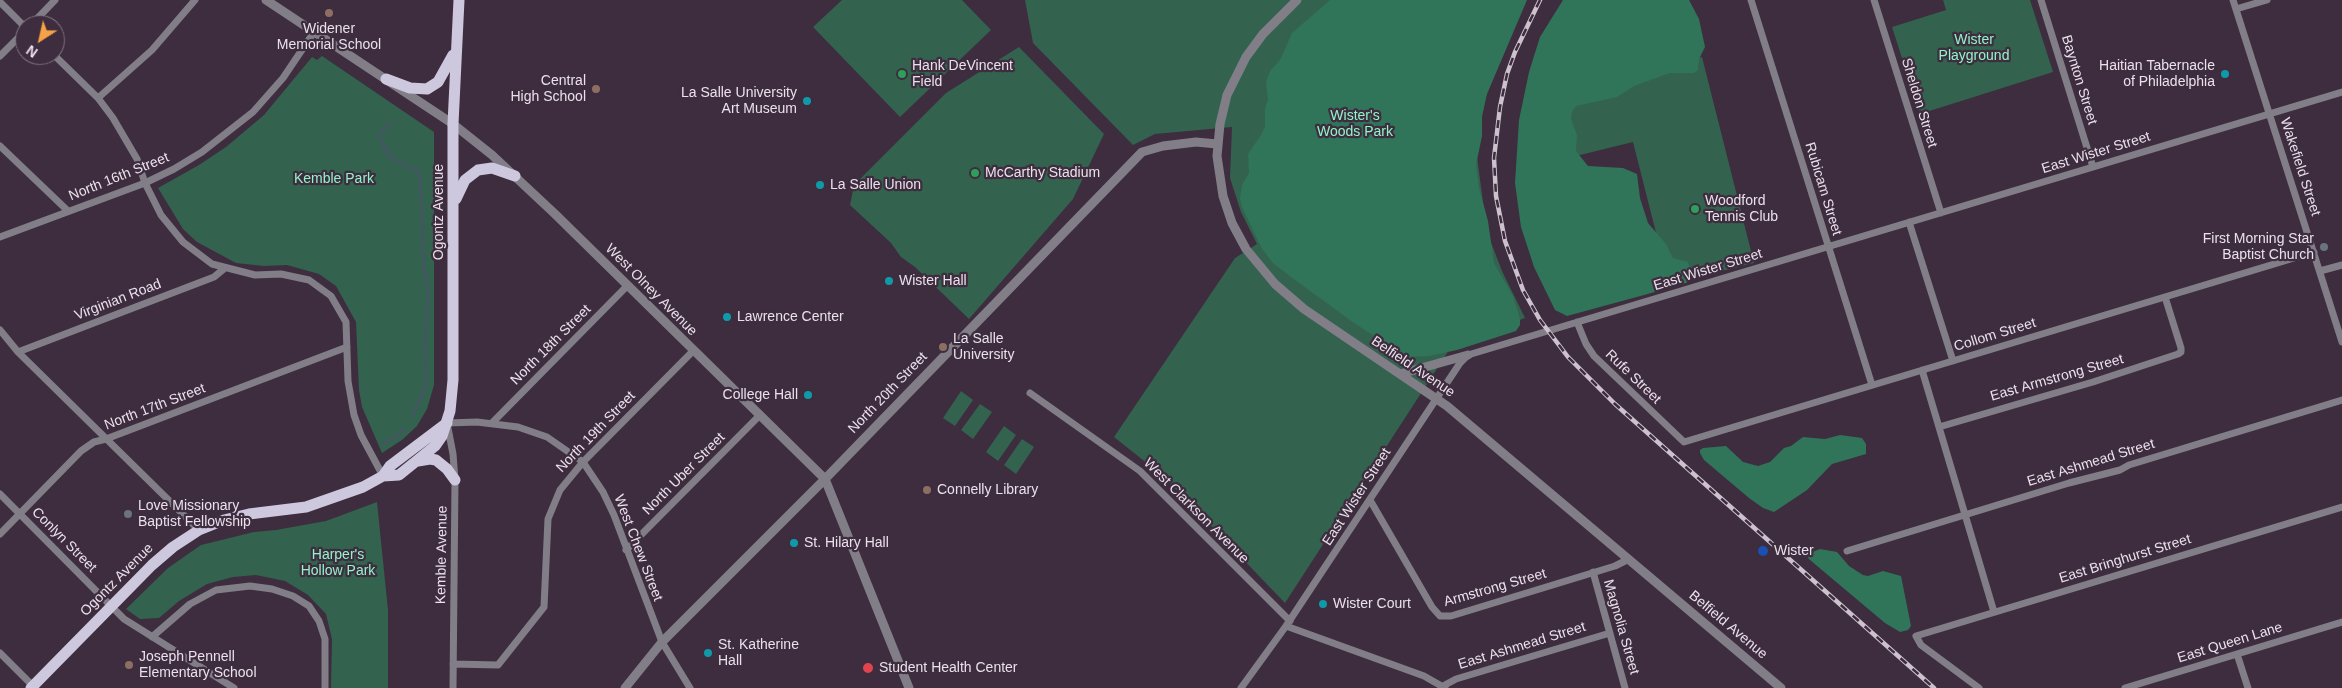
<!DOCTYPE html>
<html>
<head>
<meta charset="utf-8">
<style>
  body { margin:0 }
  #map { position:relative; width:2342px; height:688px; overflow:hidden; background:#3d2d3e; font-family:Helvetica,sans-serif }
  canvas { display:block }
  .north { position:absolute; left:15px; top:15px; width:50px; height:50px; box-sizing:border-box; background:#3d2d3e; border:1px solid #837583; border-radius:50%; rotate:215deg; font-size:14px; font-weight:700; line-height:20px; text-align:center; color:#ebe0eb }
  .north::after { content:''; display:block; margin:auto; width:18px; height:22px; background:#f6a246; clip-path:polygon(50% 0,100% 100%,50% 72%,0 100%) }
</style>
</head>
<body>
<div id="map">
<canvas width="2342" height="688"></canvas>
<div class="north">N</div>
</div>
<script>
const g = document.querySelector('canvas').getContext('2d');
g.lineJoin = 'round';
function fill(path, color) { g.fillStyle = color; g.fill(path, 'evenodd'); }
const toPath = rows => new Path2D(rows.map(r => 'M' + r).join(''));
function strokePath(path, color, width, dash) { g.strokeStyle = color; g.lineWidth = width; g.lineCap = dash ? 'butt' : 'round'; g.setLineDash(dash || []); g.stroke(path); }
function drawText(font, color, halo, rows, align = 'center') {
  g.font = font + ' Helvetica,sans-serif'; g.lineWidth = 4.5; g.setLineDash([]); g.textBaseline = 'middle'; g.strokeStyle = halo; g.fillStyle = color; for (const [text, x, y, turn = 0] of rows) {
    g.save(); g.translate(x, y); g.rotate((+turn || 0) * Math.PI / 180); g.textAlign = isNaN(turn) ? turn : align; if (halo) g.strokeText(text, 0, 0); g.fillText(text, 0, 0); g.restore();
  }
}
fill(toPath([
  [842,0,962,0,991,30,900,117,813,27],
  [1025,0,1526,0,1492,66,1476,149,1487,232,1502,271,1525,318,1451,347,1285,603,1163,476,1114,437,1235,258,1257,244,1241,212,1230,178,1232,127,1155,134,1133,145,1033,43],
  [1943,0,2030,0,2053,72,1920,114,1892,27,1946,10],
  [1019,47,1104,134,1073,199,969,319,915,267,901,257,891,243,850,205,854,185,946,93],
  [322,56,434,132,434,385,427,409,417,426,402,440,382,453,362,407,359,390,356,322,336,286,319,274,287,265,264,266,236,263,197,242,183,229,158,188,199,165,226,147,264,115,312,57,317,60],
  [1702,57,1754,263,1669,284,1633,142,1576,156,1560,92],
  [961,391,973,400,955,426,943,418],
  [980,404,992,412,973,439,961,430],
  [1004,426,1016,435,998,461,986,452],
  [1022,439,1034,447,1016,474,1004,465],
  [377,502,388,610,388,688,331,688,332,639,326,614,308,595,285,581,256,575,233,577,207,584,179,601,159,618,140,619,126,609,168,568,201,545,254,532,276,530,326,521]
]), '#33624e');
fill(toPath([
  [1330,0,1527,0,1487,94,1482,115,1482,136,1476,165,1479,188,1488,221,1494,263,1513,296,1520,319,1520,325,1516,331,1457,350,1429,356,1410,357,1402,354,1354,323,1291,277,1273,263,1262,249,1242,207,1240,198,1242,185,1249,173,1248,154,1261,135,1265,127,1265,109,1268,99,1266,82,1270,71,1280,60,1292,33],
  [1563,0,1689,0,1699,19,1705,47,1699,59,1698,70,1694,73,1670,73,1634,86,1617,97,1576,106,1572,112,1571,119,1577,135,1576,151,1588,166,1623,168,1637,174,1640,198,1648,223,1666,244,1673,258,1688,262,1691,272,1690,280,1686,283,1675,284,1655,292,1567,316,1555,310,1534,267,1521,227,1515,183,1519,120,1529,72,1540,37],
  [1840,435,1862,438,1866,444,1866,454,1832,464,1807,490,1774,512,1763,508,1749,498,1704,460,1700,453,1700,450,1703,448,1726,446,1743,462,1758,466,1770,462,1784,448,1791,446,1803,437,1825,439],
  [1820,549,1837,552,1849,566,1863,575,1868,576,1883,571,1901,576,1911,626,1908,630,1900,632,1885,623,1810,560,1808,558,1810,553]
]), '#307559');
strokePath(toPath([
  [391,122,378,136,391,158,419,172,421,198,423,261,428,293,425,352,427,377,424,390,412,416],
  [382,444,397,436,404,429]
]), '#465565', 2.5);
strokePath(toPath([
  [1751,0,1872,385],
  [1874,0,1941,213],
  [2041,0,2093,167],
  [2233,0,2342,342],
  [0,2,25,27],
  [2236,9,2267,0],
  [31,25,55,0],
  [54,55,98,98,113,118,137,159,145,183,161,215,183,242,212,264,255,275,281,274,309,280,331,296,346,322,348,381,354,415,361,435,383,476],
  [0,56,25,31],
  [98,98,152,50,195,0],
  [0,146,68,211],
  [1909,222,1953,361],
  [0,237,145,183,174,169,202,152,253,112,283,78,314,32],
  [2320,271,2342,265],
  [1577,322,1586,344,1594,356,1684,442,2314,252],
  [0,330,18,352,199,530],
  [18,352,214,277,225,268],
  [1922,370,1994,612],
  [1030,393,1140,471,1290,621],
  [492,423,628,285],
  [1939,427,2093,382,2178,354,2181,352,2181,348,2165,297],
  [0,494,124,619,234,688],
  [1370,500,1432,607,1440,616,1451,616,1615,566,1629,559],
  [0,534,81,451,94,442,106,439,347,347],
  [626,550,760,415],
  [1847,551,2069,483,2120,470,2129,465,2342,400],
  [1593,572,1625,688],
  [1286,626,1424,676,1445,688],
  [152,637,190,604,216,590,250,586,272,589,293,596,309,606,319,621,325,639,325,688],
  [0,653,35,688],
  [2237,654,2248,688],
  [453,664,498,665,544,607,548,519,560,490,583,462,693,351],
  [1443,686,1456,679,1610,633],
  [453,688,455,480,453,454,447,423,477,422,518,427,547,437,583,462,603,492,614,515,662,642,690,688],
  [1241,688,1286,626,1460,363,1468,355,2342,92],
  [1979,688,1921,645,1916,636,2342,507],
  [2125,688,2342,622]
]), '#817e88', 7);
strokePath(toPath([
  [266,0,453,124,492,155,555,214,825,479,909,688],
  [1297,0,1263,34,1246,57,1227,95,1220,124,1217,156,1223,196,1232,223,1246,249,1275,284,1304,309,1447,406,1781,688],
  [1400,374,1468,355],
  [625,688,662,642,825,479,1142,152,1163,146,1196,142,1217,144]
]), '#817e88', 9);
strokePath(toPath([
  [386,79,410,88,427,89,438,82,453,55],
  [456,199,465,180,478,170,492,168,515,176],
  [418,461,430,459,436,460,447,469,455,480],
  [383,476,390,466,447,423],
  [31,688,152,565,173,547,199,530,224,520,249,514,306,507,363,487,383,476,399,475,435,446,442,436,450,411,453,380,453,124,459,0]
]), '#cec8de', 11);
const rail = toPath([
  [1540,0,1515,52,1507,74,1500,107,1494,158,1496,196,1505,241,1523,290,1540,320,1568,357,1615,404,1934,688]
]);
strokePath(rail, '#ccc1cd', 4.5);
strokePath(rail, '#3d2d3e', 2.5, [8]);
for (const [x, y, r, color] of [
  [329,13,5,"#8d6e63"],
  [902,74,5,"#2e9e5b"],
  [2225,74,5,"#0f9aa8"],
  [596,89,5,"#8d6e63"],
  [807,101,5,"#0f9aa8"],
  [975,173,5,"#2e9e5b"],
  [820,185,5,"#0f9aa8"],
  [1695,209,5,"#2e9e5b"],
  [2324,247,5,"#6b7280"],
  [889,281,5,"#0f9aa8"],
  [727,317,5,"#0f9aa8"],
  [943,347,5,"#8d6e63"],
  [808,395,5,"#0f9aa8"],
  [927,490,5,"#8d6e63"],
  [128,514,5,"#6b7280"],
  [794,543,5,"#0f9aa8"],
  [1763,551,6,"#1a4fb4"],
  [1323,604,5,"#0f9aa8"],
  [708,653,5,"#0f9aa8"],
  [129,665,5,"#8d6e63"],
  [868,668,6,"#e0444e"]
]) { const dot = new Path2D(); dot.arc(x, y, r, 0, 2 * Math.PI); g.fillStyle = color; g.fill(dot); strokePath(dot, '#3d2d3e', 2); }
drawText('14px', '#ebe0eb', '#3d2d3e', [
  ["Widener",329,29,"center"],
  ["Memorial School",329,45,"center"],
  ["Hank DeVincent",912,66],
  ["Field",912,82],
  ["Haitian Tabernacle",2215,66,"right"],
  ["of Philadelphia",2215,82,"right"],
  ["Central",586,81,"right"],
  ["High School",586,97,"right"],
  ["La Salle University",797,93,"right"],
  ["Art Museum",797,109,"right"],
  ["McCarthy Stadium",985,173],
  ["La Salle Union",830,185],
  ["Woodford",1705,201],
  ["Tennis Club",1705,217],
  ["First Morning Star",2314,239,"right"],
  ["Baptist Church",2314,255,"right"],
  ["Wister Hall",899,281],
  ["Lawrence Center",737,317],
  ["La Salle",953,339],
  ["University",953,355],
  ["College Hall",798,395,"right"],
  ["Connelly Library",937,490],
  ["Love Missionary",138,506],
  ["Baptist Fellowship",138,522],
  ["St. Hilary Hall",804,543],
  ["Wister",1774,551],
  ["Wister Court",1333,604],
  ["St. Katherine",718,645],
  ["Hall",718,661],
  ["Joseph Pennell",139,657],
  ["Elementary School",139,673],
  ["Student Health Center",879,668]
], 'left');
drawText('14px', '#91f4c9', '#3d2d3e', [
  ["Wister",1974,40],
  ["Playground",1974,56],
  ["Wister's",1355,116],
  ["Woods Park",1355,132],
  ["Kemble Park",334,179],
  ["Harper's",338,555],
  ["Hollow Park",338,571]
]);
drawText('14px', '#ebe0eb', '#3d2d3e', [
  ["Baynton Street",2079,80,73],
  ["Sheldon Street",1919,103,73],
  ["East Wister Street",2096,153,-17],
  ["Wakefield Street",2300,167,72],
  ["North 16th Street",119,177,-22],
  ["Rubicam Street",1823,189,73],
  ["Ogontz Avenue",439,212,-90],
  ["East Wister Street",1708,270,-17],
  ["West Olney Avenue",651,290,45],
  ["Virginian Road",118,300,-21],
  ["Collom Street",1995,335,-17],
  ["North 18th Street",551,345,-45],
  ["Belfield Avenue",1413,367,34],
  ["Rufe Street",1633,377,44],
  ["East Armstrong Street",2057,378,-16],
  ["North 20th Street",888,393,-46],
  ["North 17th Street",155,407,-21],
  ["North 19th Street",596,432,-46],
  ["East Ashmead Street",2091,463,-17],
  ["North Uber Street",684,474,-45],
  ["East Wister Street",1357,497,-57],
  ["West Clarkson Avenue",1196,511,45],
  ["Conlyn Street",64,540,45],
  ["West Chew Street",638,548,69],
  ["Kemble Avenue",442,555,-89],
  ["East Bringhurst Street",2125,559,-17],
  ["Ogontz Avenue",117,580,-45],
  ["Armstrong Street",1495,588,-16],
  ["Belfield Avenue",1728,625,40],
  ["Magnolia Street",1621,627,74],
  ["East Queen Lane",2230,643,-17],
  ["East Ashmead Street",1522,646,-17]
]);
</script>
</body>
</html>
